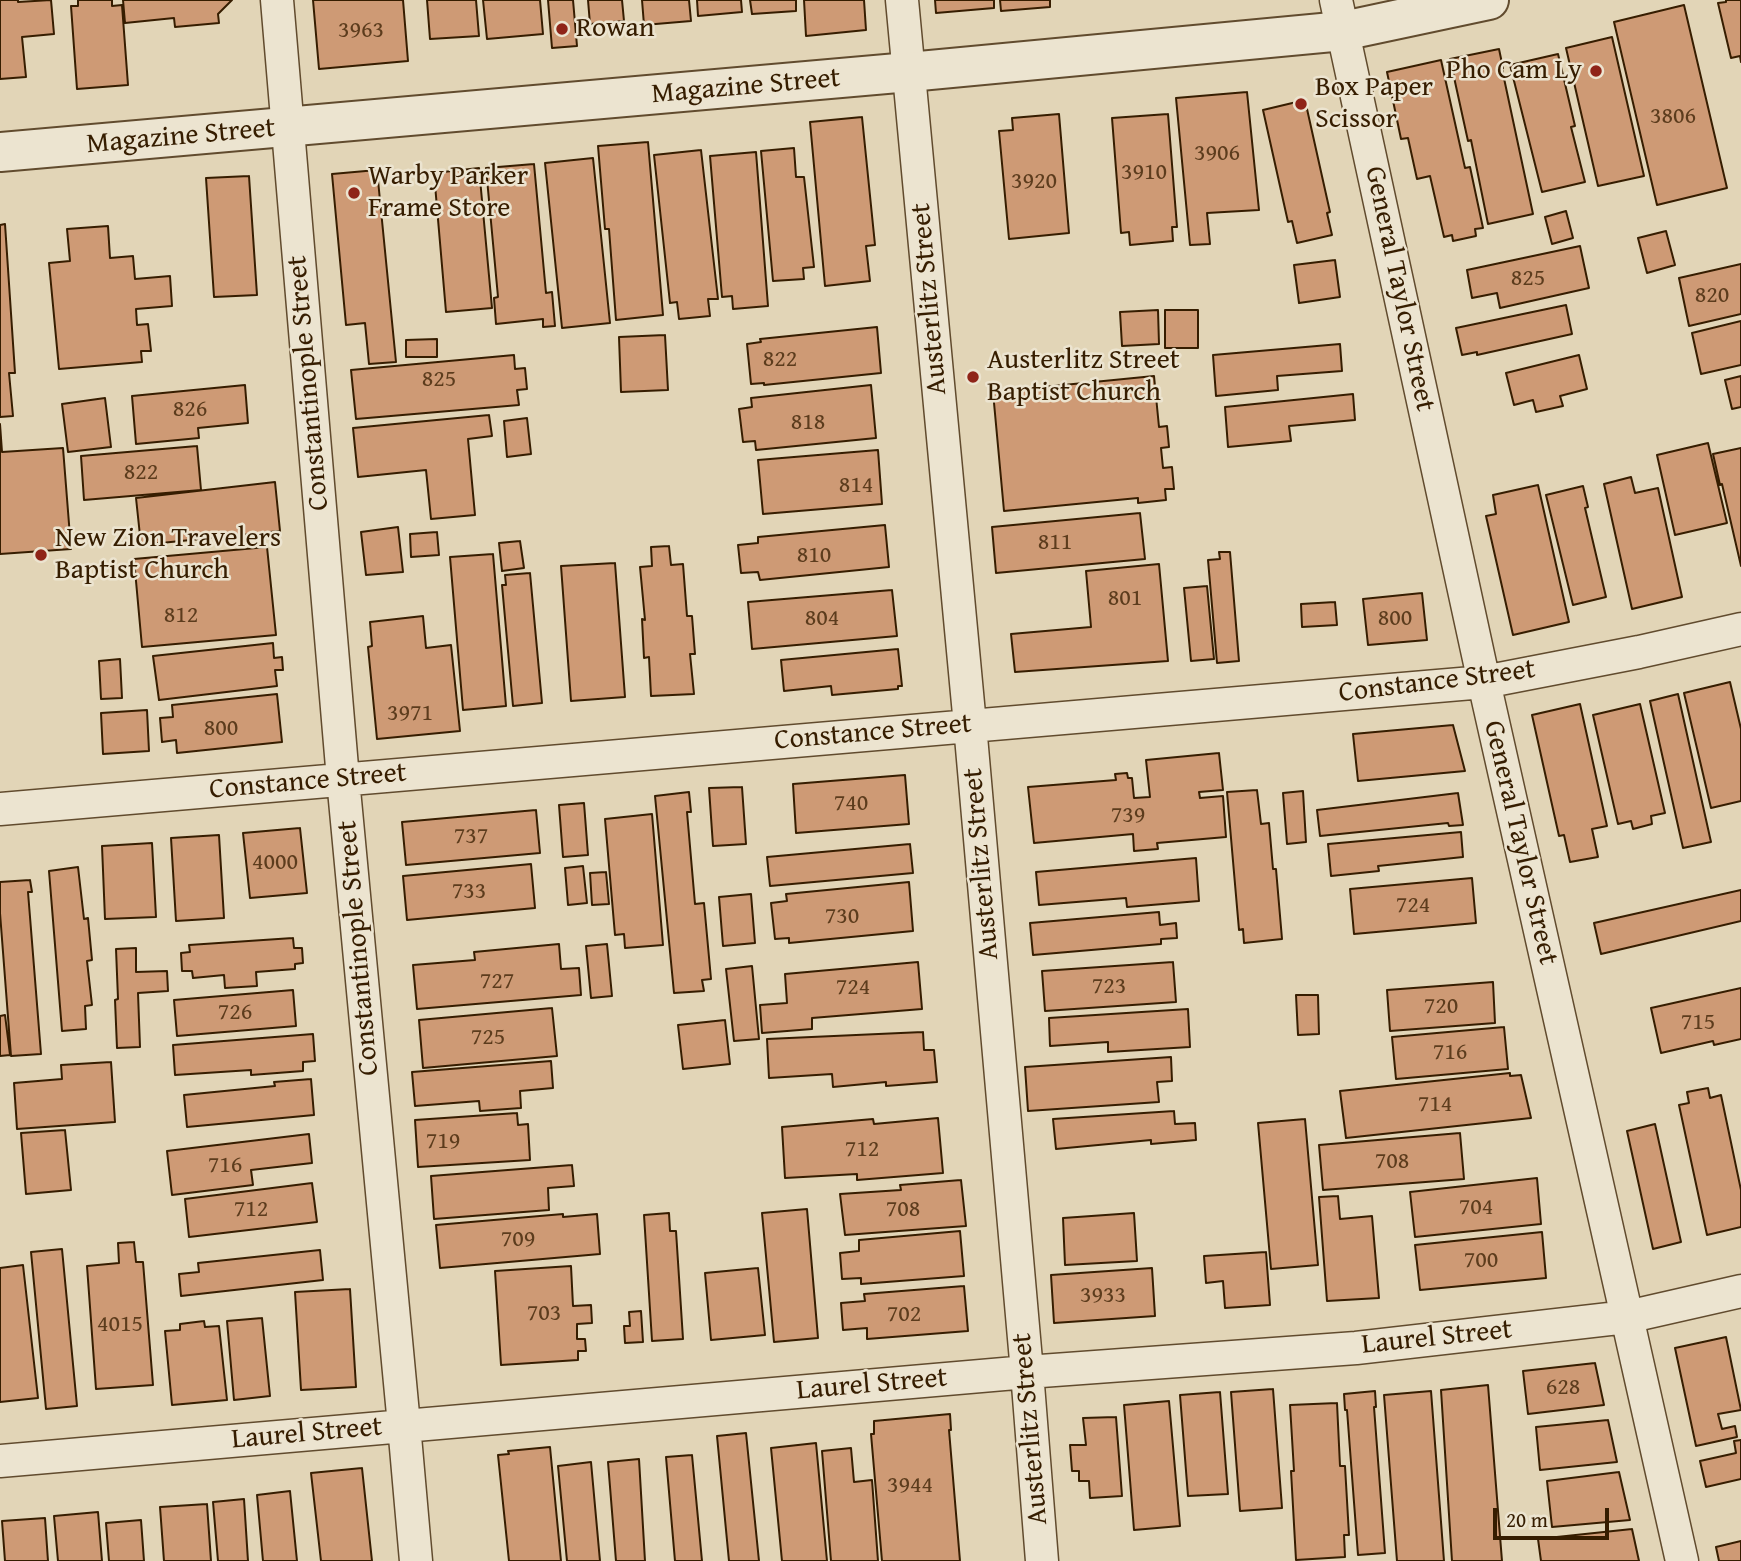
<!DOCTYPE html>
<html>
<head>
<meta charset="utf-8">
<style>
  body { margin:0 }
  #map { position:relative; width:1741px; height:1561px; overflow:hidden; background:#e2d5b7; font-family:"Gentium Book Plus",serif }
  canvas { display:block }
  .scale { position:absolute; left:1493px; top:1508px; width:116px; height:32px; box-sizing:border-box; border:4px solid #361d00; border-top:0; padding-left:9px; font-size:21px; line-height:24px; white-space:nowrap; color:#361d00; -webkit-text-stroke:5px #ece4d0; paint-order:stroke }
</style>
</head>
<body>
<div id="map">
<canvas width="1741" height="1561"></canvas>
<div class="scale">20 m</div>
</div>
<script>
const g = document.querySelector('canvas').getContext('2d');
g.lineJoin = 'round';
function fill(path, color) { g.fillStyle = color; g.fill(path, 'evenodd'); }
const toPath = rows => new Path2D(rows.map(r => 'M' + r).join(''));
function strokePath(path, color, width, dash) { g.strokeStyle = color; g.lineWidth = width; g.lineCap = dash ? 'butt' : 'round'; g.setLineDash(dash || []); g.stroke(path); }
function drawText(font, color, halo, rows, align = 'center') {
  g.font = font + ' "Gentium Book Plus",serif'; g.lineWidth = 5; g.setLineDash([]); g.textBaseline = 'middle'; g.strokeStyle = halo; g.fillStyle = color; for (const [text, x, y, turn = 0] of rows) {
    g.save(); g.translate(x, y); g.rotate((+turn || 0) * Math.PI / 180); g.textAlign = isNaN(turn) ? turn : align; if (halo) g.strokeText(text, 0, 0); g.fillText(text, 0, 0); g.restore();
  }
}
const building = toPath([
  [0,0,18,0,18,2,51,0,54,34,22,37,26,77,0,79,0,0],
  [78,0,112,0,112,6,122,5,128,85,77,89,71,6,78,6,78,0],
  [123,0,232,0,218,14,219,23,175,27,174,18,125,23,123,0],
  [313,0,403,0,408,61,319,69,313,0],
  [427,0,476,0,479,36,430,39,427,0],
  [483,0,540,0,543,34,487,39,483,0],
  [548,0,573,0,577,46,552,48,548,0],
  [588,0,622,0,624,21,590,24,588,0],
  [642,0,689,0,691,21,644,25,642,0],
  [697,0,741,0,742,12,698,16,697,0],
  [750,0,796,0,796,11,752,14,750,0],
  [804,0,864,0,866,30,806,36,804,0],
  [935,0,994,0,994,8,936,13,935,0],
  [1000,0,1050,0,1050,7,1001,11,1000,0],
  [1726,0,1741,0,1741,62,1740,56,1731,58,1718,3,1726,2,1726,0],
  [1684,5,1727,188,1657,205,1614,22,1684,5],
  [1612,37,1644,176,1598,186,1566,48,1612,37],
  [1499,49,1503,68,1502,69,1533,214,1488,224,1471,140,1468,141,1450,59,1499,49],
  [1558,54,1575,126,1571,127,1585,182,1542,192,1510,65,1558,54],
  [1441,60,1465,168,1470,167,1483,228,1475,229,1476,236,1453,241,1452,235,1444,237,1430,176,1417,179,1408,138,1401,139,1387,72,1441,60],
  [1247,92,1259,210,1207,213,1210,244,1190,245,1176,98,1247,92],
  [1305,100,1330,212,1327,213,1332,235,1297,243,1292,221,1288,222,1263,110,1305,100],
  [1059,114,1069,233,1009,239,999,131,1013,130,1012,118,1059,114],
  [1168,114,1177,227,1172,227,1173,241,1130,245,1129,232,1121,233,1112,118,1168,114],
  [862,117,875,245,866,246,870,281,825,286,810,122,862,117],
  [648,142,663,315,616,320,609,229,605,229,598,146,648,142],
  [794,148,796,177,804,177,814,267,803,268,804,279,773,281,761,151,794,148],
  [701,150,718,299,708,299,710,316,679,319,677,302,670,303,654,155,701,150],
  [756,152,768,306,733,309,732,296,722,297,710,156,756,152],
  [593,158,610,323,562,328,545,163,593,158],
  [534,164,546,293,552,292,555,326,543,327,543,319,496,324,494,298,498,297,486,168,534,164],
  [479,168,492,308,446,312,434,173,479,168],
  [377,170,396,362,369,364,365,323,346,325,332,174,377,170],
  [249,176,257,295,214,297,206,178,249,176],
  [1566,211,1573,238,1552,244,1545,217,1566,211],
  [5,224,15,373,9,373,13,416,0,417,0,225,5,224],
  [108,226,110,258,133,256,135,279,170,276,172,306,136,309,137,325,148,324,151,351,141,351,142,362,59,369,49,263,70,261,67,229,108,226],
  [1666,231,1675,265,1647,273,1638,238,1666,231],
  [1580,246,1589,288,1500,308,1497,293,1472,298,1467,270,1580,246],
  [1335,260,1340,297,1299,303,1294,265,1335,260],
  [1741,264,1741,314,1689,326,1679,278,1741,264],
  [1566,305,1572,334,1477,355,1477,352,1462,355,1456,328,1566,305],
  [1158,310,1159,344,1122,346,1120,312,1158,310],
  [1165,310,1198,310,1198,348,1165,348,1165,310],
  [1741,321,1741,365,1701,374,1692,333,1741,321],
  [877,327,881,373,764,385,764,383,751,384,747,344,761,342,760,339,877,327],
  [665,335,668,390,621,392,619,337,665,335],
  [437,339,437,357,406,357,406,340,437,339],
  [1340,344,1342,371,1277,376,1278,390,1216,396,1213,355,1340,344],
  [514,355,515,369,525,368,527,389,517,390,519,405,356,419,351,370,514,355],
  [1579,355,1587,389,1560,396,1563,406,1536,412,1533,400,1514,405,1506,373,1579,355],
  [1154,376,1159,427,1167,426,1169,447,1161,448,1163,468,1172,467,1174,489,1165,489,1166,500,1138,503,1138,498,1004,511,993,392,1154,376],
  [1741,376,1741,407,1732,409,1725,380,1741,376],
  [245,385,248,423,198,428,199,438,136,444,132,396,245,385],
  [871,385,876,438,756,450,755,441,743,442,739,409,752,407,751,398,871,385],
  [1353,394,1355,420,1289,426,1291,441,1228,447,1225,407,1353,394],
  [105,398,111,447,68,452,62,404,105,398],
  [489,415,492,436,468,439,475,515,431,519,426,470,358,477,353,428,489,415],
  [527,418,531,454,507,457,504,421,527,418],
  [0,424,2,452,63,448,71,549,0,554,0,424],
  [1708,443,1727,523,1675,535,1657,455,1708,443],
  [197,446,201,490,84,500,81,456,197,446],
  [1741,448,1741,566,1722,484,1720,485,1713,454,1741,448],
  [878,450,882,504,763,514,758,460,878,450],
  [1631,477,1635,493,1658,488,1682,597,1632,609,1604,484,1631,477],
  [275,482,280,531,141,545,136,498,275,482],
  [1538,485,1569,622,1513,635,1486,516,1496,514,1493,495,1538,485],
  [1583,486,1588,507,1585,508,1606,597,1573,605,1546,495,1583,486],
  [1140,513,1145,559,996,573,992,527,1140,513],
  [885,525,889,567,760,580,758,572,741,573,738,545,758,543,758,537,885,525],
  [398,527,403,572,366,575,361,532,398,527],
  [437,532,439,555,411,557,410,534,437,532],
  [520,541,524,568,502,571,499,543,520,541],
  [669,546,671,565,683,564,687,616,692,616,695,654,690,654,694,694,651,696,649,657,644,658,642,619,645,620,640,567,652,566,651,547,669,546],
  [267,547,276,635,142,647,134,559,267,547],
  [1219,552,1230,552,1239,661,1217,663,1208,560,1220,559,1219,552],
  [493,554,506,706,463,710,450,557,493,554],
  [615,563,625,697,571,701,561,566,615,563],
  [1159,564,1168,661,1015,672,1011,634,1091,627,1086,571,1159,564],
  [530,573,542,703,513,706,502,585,506,585,505,575,530,573],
  [1207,586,1214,659,1191,661,1184,588,1207,586],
  [892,590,897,636,752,649,748,602,892,590],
  [1422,593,1427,640,1368,645,1363,599,1422,593],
  [1335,602,1337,625,1302,627,1301,604,1335,602],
  [423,616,426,648,451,645,460,731,377,739,368,647,372,646,370,622,423,616],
  [273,643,274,658,282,657,283,670,275,670,277,686,159,700,153,656,273,643],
  [898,649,902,686,898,686,898,689,832,695,831,686,784,691,781,660,898,649],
  [120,659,122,698,101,699,99,661,120,659],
  [1730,682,1741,729,1741,801,1711,808,1684,693,1730,682],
  [277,694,282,742,177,753,176,740,162,742,160,718,173,717,172,705,277,694],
  [1678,694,1711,842,1683,848,1650,701,1678,694],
  [1580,704,1607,826,1592,829,1598,857,1570,862,1564,835,1559,836,1532,715,1580,704],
  [1640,704,1665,813,1651,816,1652,824,1633,829,1631,821,1618,824,1593,715,1640,704],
  [147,710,149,751,103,754,101,713,147,710],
  [1453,725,1465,771,1358,781,1353,734,1453,725],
  [1219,753,1223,790,1199,792,1200,798,1223,796,1226,837,1157,843,1158,849,1134,851,1133,834,1034,843,1028,787,1116,780,1115,774,1127,773,1128,778,1132,778,1134,798,1150,797,1146,760,1219,753],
  [905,775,909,824,796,833,793,784,905,775],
  [742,787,746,844,713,846,709,788,742,787],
  [1257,790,1261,824,1269,823,1273,869,1276,869,1282,939,1244,943,1243,929,1239,930,1227,792,1257,790],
  [1303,791,1306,842,1287,844,1283,793,1303,791],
  [689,792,691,812,687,812,695,904,704,903,711,979,702,980,704,991,674,993,655,796,689,792],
  [1458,793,1463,825,1449,826,1448,823,1320,836,1317,810,1458,793],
  [584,803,588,855,563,857,559,805,584,803],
  [536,810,540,853,406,865,402,822,536,810],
  [652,814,663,945,625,948,624,934,615,935,605,819,652,814],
  [300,828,307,893,250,898,243,833,300,828],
  [1461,832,1463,857,1378,866,1379,871,1331,876,1328,844,1461,832],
  [219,835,224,918,176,921,171,838,219,835],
  [152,843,156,917,105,919,102,846,152,843],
  [910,844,913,873,770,886,767,857,910,844],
  [1196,858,1199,901,1127,907,1126,898,1039,905,1036,872,1196,858],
  [531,864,535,908,407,920,403,876,531,864],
  [583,866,587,903,568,905,565,868,583,866],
  [78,867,84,919,88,918,92,960,87,961,92,1005,85,1006,86,1029,62,1031,49,871,78,867],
  [606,872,609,904,592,905,590,873,606,872],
  [1472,878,1476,923,1354,934,1350,889,1472,878],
  [30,880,32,892,28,892,41,1054,11,1056,0,913,0,882,30,880],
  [909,882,913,931,789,943,789,938,775,939,771,903,787,901,786,894,909,882],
  [1741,890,1741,921,1601,954,1594,923,1741,890],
  [751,894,755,943,723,946,719,897,751,894],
  [1159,912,1160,925,1176,923,1177,938,1161,939,1161,944,1033,955,1030,923,1159,912],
  [293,938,294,948,302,948,303,963,295,964,295,969,256,972,257,986,225,988,224,975,193,978,192,971,182,971,181,953,190,952,189,945,293,938],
  [559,944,561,969,579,968,581,995,417,1009,413,965,475,960,474,952,559,944],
  [607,944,612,996,591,998,586,946,607,944],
  [136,948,136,972,167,971,168,991,138,993,140,1047,117,1048,115,1000,118,999,116,949,136,948],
  [918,962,922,1009,812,1018,812,1029,762,1033,760,1005,787,1003,785,974,918,962],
  [1173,962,1176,1002,1045,1011,1042,971,1173,962],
  [752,966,759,1039,734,1041,726,969,752,966],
  [1493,982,1495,1023,1390,1031,1387,990,1493,982],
  [1741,988,1741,1039,1714,1045,1713,1041,1661,1053,1651,1008,1741,988],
  [293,990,296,1026,177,1036,174,1000,293,990],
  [1296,995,1318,995,1319,1034,1298,1035,1296,995],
  [552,1008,557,1056,423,1068,419,1020,552,1008],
  [1188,1009,1190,1047,1108,1052,1108,1042,1050,1046,1049,1018,1188,1009],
  [5,1015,10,1055,0,1056,0,1016,5,1015],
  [725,1020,730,1064,683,1069,678,1025,725,1020],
  [1504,1027,1508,1069,1396,1079,1392,1037,1504,1027],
  [923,1032,924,1050,934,1050,937,1082,886,1086,886,1082,833,1087,832,1074,769,1078,767,1039,923,1032],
  [313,1034,315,1061,303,1062,303,1071,251,1075,251,1070,175,1075,173,1045,313,1034],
  [1171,1057,1172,1081,1157,1082,1159,1102,1028,1111,1025,1067,1171,1057],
  [551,1061,553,1088,520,1091,521,1108,480,1111,479,1101,415,1106,412,1072,551,1061],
  [111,1062,115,1122,17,1129,14,1083,62,1079,61,1065,111,1062],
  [1510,1073,1510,1076,1521,1075,1531,1118,1346,1138,1340,1091,1510,1073],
  [311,1079,314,1115,187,1127,184,1095,275,1086,274,1082,311,1079],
  [1708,1088,1710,1098,1721,1095,1741,1190,1741,1227,1707,1235,1679,1105,1689,1103,1687,1092,1708,1088],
  [1174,1111,1175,1124,1195,1123,1196,1140,1151,1144,1151,1140,1056,1149,1053,1119,1174,1111],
  [517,1113,518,1125,528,1124,530,1160,418,1167,415,1120,517,1113],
  [938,1118,943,1173,857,1180,857,1174,785,1178,782,1127,873,1119,874,1124,938,1118],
  [1305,1119,1318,1265,1271,1269,1258,1123,1305,1119],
  [1655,1124,1681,1242,1653,1249,1627,1131,1655,1124],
  [65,1130,71,1190,26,1194,21,1133,65,1130],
  [1460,1133,1464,1179,1323,1190,1319,1145,1460,1133],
  [309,1134,312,1163,251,1170,253,1185,172,1195,167,1151,309,1134],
  [572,1165,574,1186,548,1188,549,1210,434,1219,431,1176,572,1165],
  [1537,1178,1541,1224,1415,1237,1410,1192,1537,1178],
  [961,1180,966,1226,845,1235,840,1194,901,1190,900,1185,961,1180],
  [312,1183,317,1222,189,1237,185,1199,312,1183],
  [1338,1196,1340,1219,1372,1216,1379,1298,1327,1301,1319,1197,1338,1196],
  [807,1209,818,1338,774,1342,762,1213,807,1209],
  [669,1213,670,1231,676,1231,683,1339,652,1341,644,1215,669,1213],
  [1134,1213,1137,1261,1065,1265,1063,1218,1134,1213],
  [563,1214,563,1217,597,1214,600,1254,440,1268,436,1225,563,1214],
  [960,1231,964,1276,861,1284,861,1278,842,1279,840,1253,859,1251,859,1240,960,1231],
  [1542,1232,1546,1278,1420,1290,1415,1245,1542,1232],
  [134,1242,136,1262,143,1262,153,1385,96,1389,87,1266,119,1263,118,1243,134,1242],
  [62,1249,77,1406,46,1409,31,1252,62,1249],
  [320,1250,323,1280,181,1296,179,1274,199,1272,198,1263,320,1250],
  [1266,1252,1270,1305,1225,1308,1223,1281,1206,1283,1204,1256,1266,1252],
  [23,1265,38,1398,0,1402,0,1268,23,1265],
  [571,1266,573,1306,591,1305,592,1323,577,1324,577,1339,585,1339,586,1351,578,1351,578,1360,501,1365,495,1271,571,1266],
  [758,1268,765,1335,711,1340,705,1273,758,1268],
  [1152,1268,1155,1316,1054,1323,1051,1275,1152,1268],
  [964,1286,968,1331,867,1339,867,1328,843,1330,841,1303,865,1301,864,1294,964,1286],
  [350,1289,356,1387,301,1390,295,1292,350,1289],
  [641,1311,643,1342,625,1343,624,1326,630,1326,629,1312,641,1311],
  [262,1318,270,1396,234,1400,227,1321,262,1318],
  [204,1321,205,1327,219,1326,227,1400,172,1405,165,1331,180,1330,180,1324,204,1321],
  [1726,1337,1741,1410,1718,1414,1722,1429,1735,1426,1737,1437,1696,1446,1675,1348,1726,1337],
  [1595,1363,1604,1405,1528,1414,1523,1371,1595,1363],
  [1488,1385,1502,1561,1452,1561,1441,1390,1488,1385],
  [1273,1389,1282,1508,1240,1511,1231,1392,1273,1389],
  [1375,1391,1376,1407,1374,1407,1385,1553,1358,1555,1347,1410,1345,1410,1344,1394,1375,1391],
  [1431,1391,1444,1561,1397,1561,1384,1395,1431,1391],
  [1220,1392,1228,1494,1188,1496,1180,1395,1220,1392],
  [1169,1401,1180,1526,1134,1530,1124,1405,1169,1401],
  [1337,1403,1340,1466,1345,1466,1349,1535,1344,1535,1345,1557,1296,1560,1291,1471,1294,1471,1290,1405,1337,1403],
  [950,1414,951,1430,949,1430,960,1561,882,1561,871,1434,874,1434,874,1421,950,1414],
  [1116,1417,1122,1496,1090,1498,1089,1481,1079,1481,1079,1471,1072,1471,1070,1445,1086,1445,1083,1418,1116,1417],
  [1608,1420,1617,1462,1540,1470,1536,1427,1608,1420],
  [746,1433,759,1561,729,1561,717,1436,746,1433],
  [1741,1440,1741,1479,1706,1487,1700,1461,1736,1453,1734,1441,1741,1440],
  [816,1443,827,1561,782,1561,771,1448,816,1443],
  [550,1447,561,1561,509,1561,498,1455,509,1454,508,1451,550,1447],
  [851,1448,854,1482,872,1480,878,1561,831,1561,822,1451,851,1448],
  [692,1455,702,1561,675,1561,666,1457,692,1455],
  [639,1459,645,1561,616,1561,608,1462,639,1459],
  [591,1462,600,1561,567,1561,558,1466,591,1462],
  [362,1468,372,1561,321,1561,311,1473,362,1468],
  [1619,1472,1630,1520,1552,1527,1547,1481,1619,1472],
  [290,1491,297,1561,263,1561,257,1495,290,1491],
  [244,1499,248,1561,218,1561,213,1502,244,1499],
  [207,1504,211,1561,164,1561,160,1507,207,1504],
  [98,1512,102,1561,58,1561,54,1516,98,1512],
  [45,1518,48,1561,5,1561,2,1521,45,1518],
  [141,1520,144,1561,109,1561,106,1523,141,1520],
  [1632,1529,1639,1561,1541,1561,1538,1539,1632,1529],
  [1741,1541,1741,1561,1719,1561,1716,1547,1741,1541]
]);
fill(building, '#ce9a75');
strokePath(building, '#361d00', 2);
const minor = toPath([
  [277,0,343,779,404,1425,416,1561],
  [902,0,970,725,1027,1372,1042,1561],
  [1336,0,1484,682,1682,1561],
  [0,809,1484,682,1639,652,1741,629],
  [0,1461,1027,1372,1356,1348,1627,1317,1741,1291]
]);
const tertiary = toPath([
  [0,152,909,72,1343,31,1489,0]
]);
strokePath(minor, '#614b2e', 35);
strokePath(tertiary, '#614b2e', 42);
strokePath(minor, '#ece4d0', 32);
strokePath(tertiary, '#ece4d0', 38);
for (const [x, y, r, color] of [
  [562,29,7,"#8f2418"],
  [1596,71,7,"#8f2418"],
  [1301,104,7,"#8f2418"],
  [354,193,7,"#8f2418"],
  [973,377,7,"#8f2418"],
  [41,555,7,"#8f2418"]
]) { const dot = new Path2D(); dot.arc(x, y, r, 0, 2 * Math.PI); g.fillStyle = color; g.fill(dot); strokePath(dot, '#ece4d0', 2.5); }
drawText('24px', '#5c3c1d', null, [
  ["3963",361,31],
  ["3806",1673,117],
  ["3906",1217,154],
  ["3910",1144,173],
  ["3920",1034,182],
  ["825",1528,279],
  ["820",1712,296],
  ["822",780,360],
  ["825",439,380],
  ["826",190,410],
  ["818",808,423],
  ["822",141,473],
  ["814",856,486],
  ["811",1055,543],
  ["810",814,556],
  ["801",1125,599],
  ["812",181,616],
  ["804",822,619],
  ["800",1395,619],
  ["3971",410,714],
  ["800",221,729],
  ["740",851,804],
  ["739",1128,816],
  ["737",471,837],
  ["4000",275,863],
  ["733",469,892],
  ["724",1413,906],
  ["730",842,917],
  ["727",497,982],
  ["723",1109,987],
  ["724",853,988],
  ["720",1441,1007],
  ["726",235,1013],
  ["715",1698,1023],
  ["725",488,1038],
  ["716",1450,1053],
  ["714",1435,1105],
  ["719",443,1142],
  ["712",862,1150],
  ["708",1392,1162],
  ["716",225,1166],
  ["704",1476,1208],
  ["712",251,1210],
  ["708",903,1210],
  ["709",518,1240],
  ["700",1481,1261],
  ["3933",1103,1296],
  ["703",544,1314],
  ["702",904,1315],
  ["4015",120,1325],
  ["628",1563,1388],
  ["3944",910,1486]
]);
drawText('28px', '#361d00', '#ece4d0', [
  ["Rowan",576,29],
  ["Pho Cam Ly",1582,71,"right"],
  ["Box Paper",1315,88],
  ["Scissor",1315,120],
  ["Warby Parker",368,177],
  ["Frame Store",368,209],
  ["Austerlitz Street",987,361],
  ["Baptist Church",987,393],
  ["New Zion Travelers",55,539],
  ["Baptist Church",55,571]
], 'left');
drawText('28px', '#361d00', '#ece4d0', [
  ["Magazine Street",746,87,-5],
  ["Magazine Street",181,137,-5],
  ["General Taylor Street",1399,289,78],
  ["Austerlitz Street",930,299,-95],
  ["Constantinople Street",309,383,-95],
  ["Constance Street",1437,682,-7],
  ["Constance Street",873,733,-5],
  ["Constance Street",308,782,-5],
  ["General Taylor Street",1520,843,77],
  ["Austerlitz Street",982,864,-95],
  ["Constantinople Street",359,948,-95],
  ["Laurel Street",1437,1338,-6],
  ["Laurel Street",872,1385,-5],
  ["Austerlitz Street",1031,1429,-95],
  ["Laurel Street",307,1434,-5]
]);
</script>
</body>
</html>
